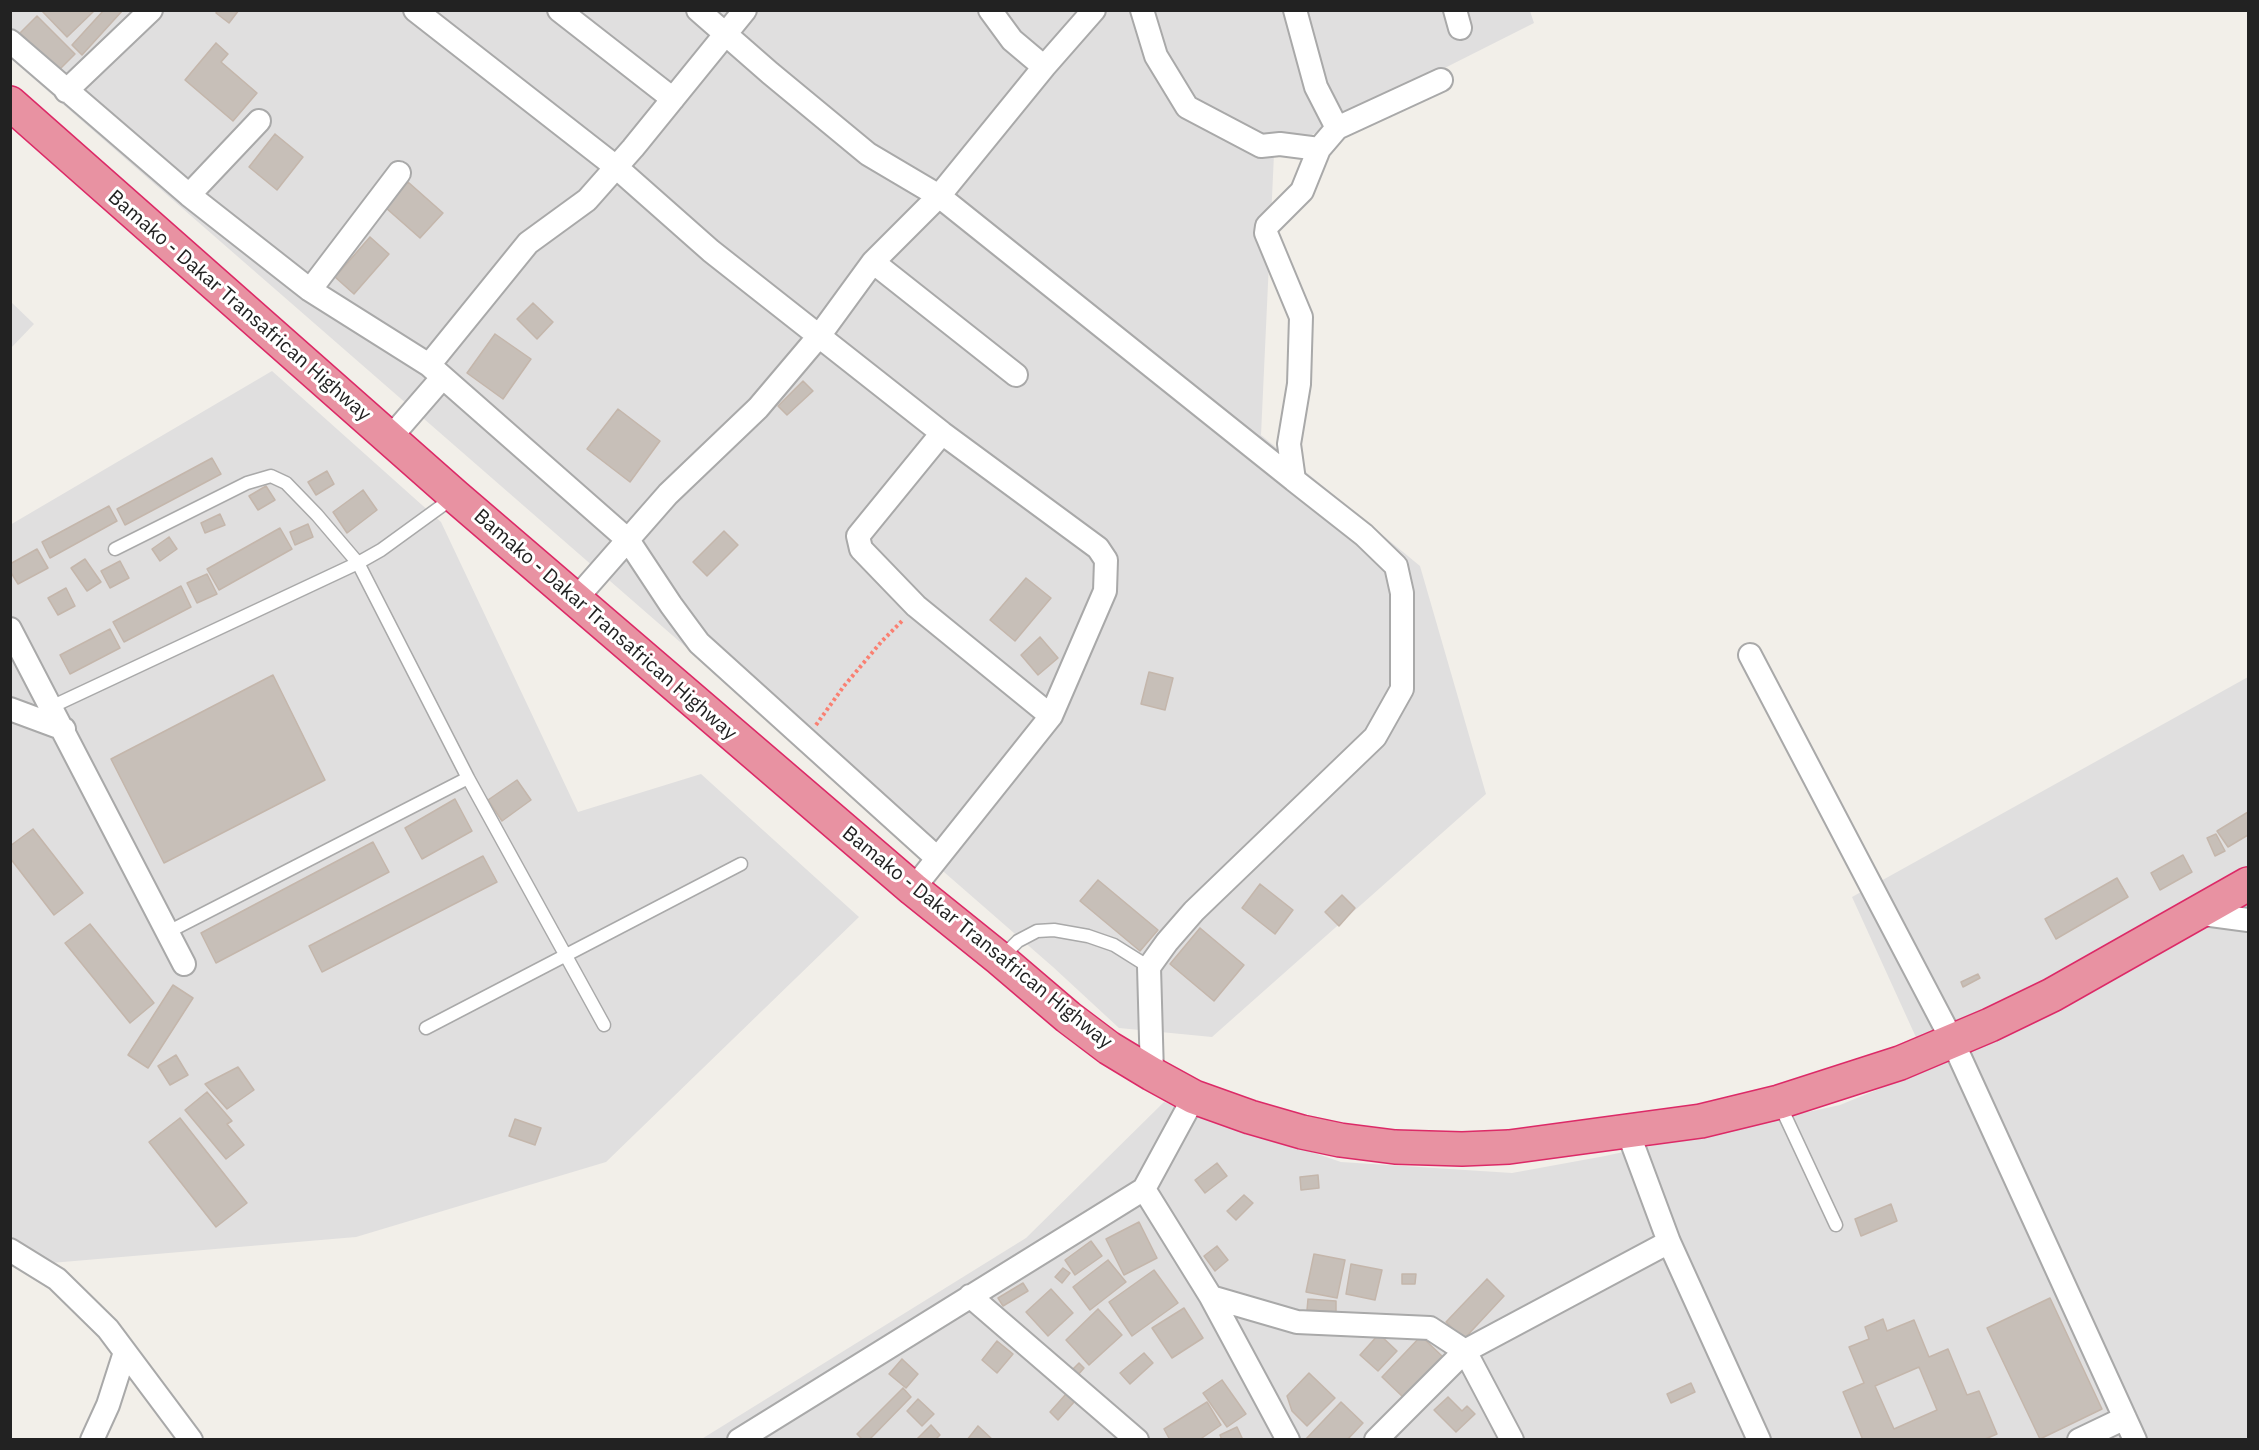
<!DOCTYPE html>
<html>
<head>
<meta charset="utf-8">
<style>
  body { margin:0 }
  #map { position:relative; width:2259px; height:1450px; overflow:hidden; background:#f2efe9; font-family:"IBM Plex Sans",sans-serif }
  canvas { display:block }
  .frame { position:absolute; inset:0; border:12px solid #222; pointer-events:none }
</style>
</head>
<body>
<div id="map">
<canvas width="2259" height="1450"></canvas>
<div class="frame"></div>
</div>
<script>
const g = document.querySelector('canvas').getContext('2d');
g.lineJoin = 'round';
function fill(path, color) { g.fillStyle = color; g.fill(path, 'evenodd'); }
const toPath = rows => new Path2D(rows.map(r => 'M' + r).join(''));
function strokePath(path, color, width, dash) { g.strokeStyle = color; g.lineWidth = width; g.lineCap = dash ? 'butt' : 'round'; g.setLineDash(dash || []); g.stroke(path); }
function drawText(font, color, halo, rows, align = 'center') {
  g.font = font + ' "IBM Plex Sans",sans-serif'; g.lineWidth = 6; g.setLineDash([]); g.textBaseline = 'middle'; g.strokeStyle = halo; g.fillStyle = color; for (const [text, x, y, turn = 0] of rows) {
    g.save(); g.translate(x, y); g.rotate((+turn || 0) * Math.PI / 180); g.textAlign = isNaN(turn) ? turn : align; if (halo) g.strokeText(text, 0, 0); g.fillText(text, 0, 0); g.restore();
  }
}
fill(toPath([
  [11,10,1530,11,1534,23,1274,154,1261,435,1420,566,1486,794,1212,1037,1119,1028,1053,967,11,59],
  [10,301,34,324,11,348,10,348],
  [272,371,441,522,578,812,701,774,859,917,606,1162,356,1237,51,1263,11,1236,10,525],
  [2248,677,2248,1439,700,1440,1026,1238,1164,1102,1341,1162,1512,1173,1605,1156,1840,1105,1930,1068,1852,897]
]), '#e0dfdf');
const building = toPath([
  [41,10,93,10,94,11,67,37,41,10],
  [104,10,123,10,82,55,72,45,104,10],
  [218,10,239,10,229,23,216,13,218,10],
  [37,16,75,54,58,71,20,33,37,16],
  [216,43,228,54,221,62,257,93,233,121,185,80,216,43],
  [275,134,303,157,277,190,249,167,275,134],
  [408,182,443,213,420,238,386,208,408,182],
  [370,237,389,254,354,294,335,277,370,237],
  [533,303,553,322,537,339,517,319,533,303],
  [495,334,531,359,503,399,467,373,495,334],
  [803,381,813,391,787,415,778,406,803,381],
  [618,409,660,441,630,482,587,449,618,409],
  [212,458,221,474,125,525,117,509,212,458],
  [327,471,334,484,316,495,308,482,327,471],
  [266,486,275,500,258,510,249,496,266,486],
  [363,490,377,510,347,533,333,512,363,490],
  [109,506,117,521,50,558,42,542,109,506],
  [220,514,225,525,205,533,201,523,220,514],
  [308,524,313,537,295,545,290,532,308,524],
  [280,528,292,549,219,590,207,569,280,528],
  [724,531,738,545,707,576,693,562,724,531],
  [169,537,177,549,160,561,152,549,169,537],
  [37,549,48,568,18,584,10,571,10,564,37,549],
  [85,559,101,582,87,591,71,568,85,559],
  [120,561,129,578,110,588,101,571,120,561],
  [207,574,217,594,197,603,187,583,207,574],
  [1026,578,1051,598,1015,641,990,620,1026,578],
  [181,586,191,607,124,642,113,622,181,586],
  [66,588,75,606,58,615,48,598,66,588],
  [110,629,120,648,70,674,60,655,110,629],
  [1040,637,1058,658,1038,675,1021,655,1040,637],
  [1149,672,1173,678,1165,710,1141,704,1149,672],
  [273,675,325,780,164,863,111,759,273,675],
  [517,780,531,800,502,821,488,800,517,780],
  [455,799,472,831,422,859,405,828,455,799],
  [2248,812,2248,835,2228,847,2217,831,2248,812],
  [33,829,83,893,54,915,10,858,10,846,33,829],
  [2216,834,2225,851,2215,856,2207,838,2216,834],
  [373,842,389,872,216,963,201,933,373,842],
  [2183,855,2192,872,2160,890,2151,873,2183,855],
  [483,856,497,882,322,972,309,946,483,856],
  [2117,878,2128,897,2056,939,2045,919,2117,878],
  [1098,880,1158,930,1140,951,1080,901,1098,880],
  [1260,884,1293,910,1275,934,1242,908,1260,884],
  [1342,895,1355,908,1339,926,1325,912,1342,895],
  [90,924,154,1003,130,1023,65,943,90,924],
  [1200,928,1244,965,1214,1001,1170,964,1200,928],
  [1978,974,1980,978,1963,987,1961,982,1978,974],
  [173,985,193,998,148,1068,128,1055,173,985],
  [176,1055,188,1075,170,1085,158,1066,176,1055],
  [238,1067,254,1090,227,1109,205,1084,238,1067],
  [207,1092,232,1121,227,1124,244,1145,226,1159,185,1110,207,1092],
  [180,1118,247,1203,216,1227,149,1142,180,1118],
  [515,1119,541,1128,535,1145,509,1136,515,1119],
  [1217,1163,1227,1176,1205,1193,1195,1180,1217,1163],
  [1318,1175,1319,1188,1301,1190,1300,1177,1318,1175],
  [1244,1195,1253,1203,1236,1220,1227,1211,1244,1195],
  [1891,1204,1897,1221,1861,1236,1855,1219,1891,1204],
  [1139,1222,1157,1258,1124,1275,1106,1239,1139,1222],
  [1091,1241,1102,1256,1075,1275,1065,1260,1091,1241],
  [1217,1246,1228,1260,1215,1271,1204,1256,1217,1246],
  [1314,1254,1345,1260,1337,1298,1306,1292,1314,1254],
  [1108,1260,1126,1282,1090,1310,1073,1287,1108,1260],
  [1351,1264,1382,1270,1375,1300,1346,1294,1351,1264],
  [1063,1268,1070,1273,1062,1283,1055,1277,1063,1268],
  [1154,1270,1178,1303,1132,1336,1109,1302,1154,1270],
  [1402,1274,1416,1274,1415,1284,1402,1284,1402,1274],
  [1487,1279,1504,1296,1464,1339,1446,1322,1487,1279],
  [1023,1283,1028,1291,1003,1306,998,1298,1023,1283],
  [1051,1289,1073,1313,1048,1336,1026,1312,1051,1289],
  [2050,1298,2102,1409,2040,1439,1987,1328,2050,1298],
  [1308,1299,1336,1301,1336,1312,1307,1310,1308,1299],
  [1184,1308,1203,1338,1172,1358,1152,1328,1184,1308],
  [1098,1309,1122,1335,1089,1365,1066,1340,1098,1309],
  [1883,1319,1887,1331,1914,1320,1929,1357,1948,1349,1967,1395,1979,1391,1997,1434,1983,1440,1863,1440,1843,1392,1864,1383,1849,1347,1869,1339,1865,1327,1883,1319],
  [1919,1367,1937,1410,1894,1429,1875,1386,1919,1367],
  [1379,1334,1397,1351,1378,1371,1360,1355,1379,1334],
  [1421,1336,1443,1357,1404,1398,1382,1377,1421,1336],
  [997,1341,1013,1354,997,1373,982,1360,997,1341],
  [1144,1353,1153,1363,1130,1384,1120,1373,1144,1353],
  [902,1359,918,1374,906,1388,889,1374,902,1359],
  [1079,1363,1084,1368,1077,1376,1071,1371,1079,1363],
  [1309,1373,1335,1398,1307,1426,1292,1411,1287,1396,1309,1373],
  [1222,1380,1246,1414,1227,1427,1203,1393,1222,1380],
  [1691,1383,1695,1392,1671,1403,1667,1394,1691,1383],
  [903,1388,911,1397,869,1440,863,1440,857,1434,903,1388],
  [1066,1394,1075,1401,1058,1420,1050,1412,1066,1394],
  [1448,1397,1462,1411,1467,1406,1475,1414,1456,1432,1434,1410,1448,1397],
  [918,1399,934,1414,922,1426,907,1411,918,1399],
  [1207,1402,1221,1425,1199,1440,1170,1440,1164,1429,1207,1402],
  [1341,1402,1363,1423,1347,1440,1305,1440,1341,1402],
  [931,1425,940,1435,935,1440,916,1440,931,1425],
  [978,1426,993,1440,967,1440,978,1426],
  [1237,1427,1243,1440,1222,1440,1220,1435,1237,1427]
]);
fill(building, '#c7bfb8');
strokePath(building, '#c4b6ab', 1.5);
const lane = toPath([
  [115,549,247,483,271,476,286,483,317,515,358,563,381,550,454,497],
  [51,707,358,563,468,778,168,932],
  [468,778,604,1025],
  [1001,958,1018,941,1037,931,1054,930,1088,936,1114,945,1149,967],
  [426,1028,741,864],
  [1779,1103,1836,1225]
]);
const street = toPath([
  [415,10,616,167,711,251,942,433,1098,548,1106,560,1105,591,1051,716,913,889],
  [559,10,673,99],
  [698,10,770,73,868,154,939,196,1294,480],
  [990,10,1012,40,1044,67],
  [1142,10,1156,56,1187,107,1261,146,1280,144,1319,149,1337,128,1441,80],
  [1295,10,1316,87,1337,128],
  [1455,10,1460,28],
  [10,41,189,195,310,290,429,365,628,540,671,605,699,643,937,858],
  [66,91,151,10],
  [189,195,259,121],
  [873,262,1016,375],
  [310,290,399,173],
  [429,365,528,243,587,200,633,148,745,10],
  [942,433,858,536,861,549,916,606,1051,716],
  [390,438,442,378],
  [575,600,668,494,758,408,819,336,873,262,939,196,1044,67,1094,10],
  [10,629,184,964],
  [1750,655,1952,1040,2135,1440],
  [10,709,64,729],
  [2196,913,2248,920],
  [1152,1074,1149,967,1167,942,1194,911,1375,737,1402,689,1402,593,1396,566,1364,535,1294,480,1289,444,1299,384,1301,317,1266,233,1267,226,1302,191,1319,149],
  [1628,1132,1669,1242,1759,1440],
  [1144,1189,1211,1297,1288,1440],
  [10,1250,57,1279,108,1329,191,1440],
  [970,1296,1137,1440],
  [1211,1297,1297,1322,1430,1328,1465,1351,1512,1440],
  [92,1440,108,1405,125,1352],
  [739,1440,1144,1189,1194,1097],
  [1376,1440,1465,1351,1669,1242],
  [2079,1440,2125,1418]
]);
const highway = toPath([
  [10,103,455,496,913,889,1000,959,1068,1017,1109,1048,1152,1074,1194,1097,1250,1117,1302,1132,1340,1140,1395,1147,1462,1149,1509,1147,1701,1121,1779,1102,1900,1063,1990,1025,2052,995,2248,884]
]);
strokePath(lane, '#a9a9a9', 15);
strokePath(street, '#a9a9a9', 26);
strokePath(highway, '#dc2a67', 36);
strokePath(toPath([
  [816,725,844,686,882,641,903,620]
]), '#fa8072', 4, [3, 3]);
strokePath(lane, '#fff', 12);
strokePath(street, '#fff', 22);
strokePath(highway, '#e892a2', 33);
drawText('20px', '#222', '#fff', [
  ["Bamako - Dakar Transafrican Highway",239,306,41],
  ["Bamako - Dakar Transafrican Highway",605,625,41],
  ["Bamako - Dakar Transafrican Highway",977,938,39]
]);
</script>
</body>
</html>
